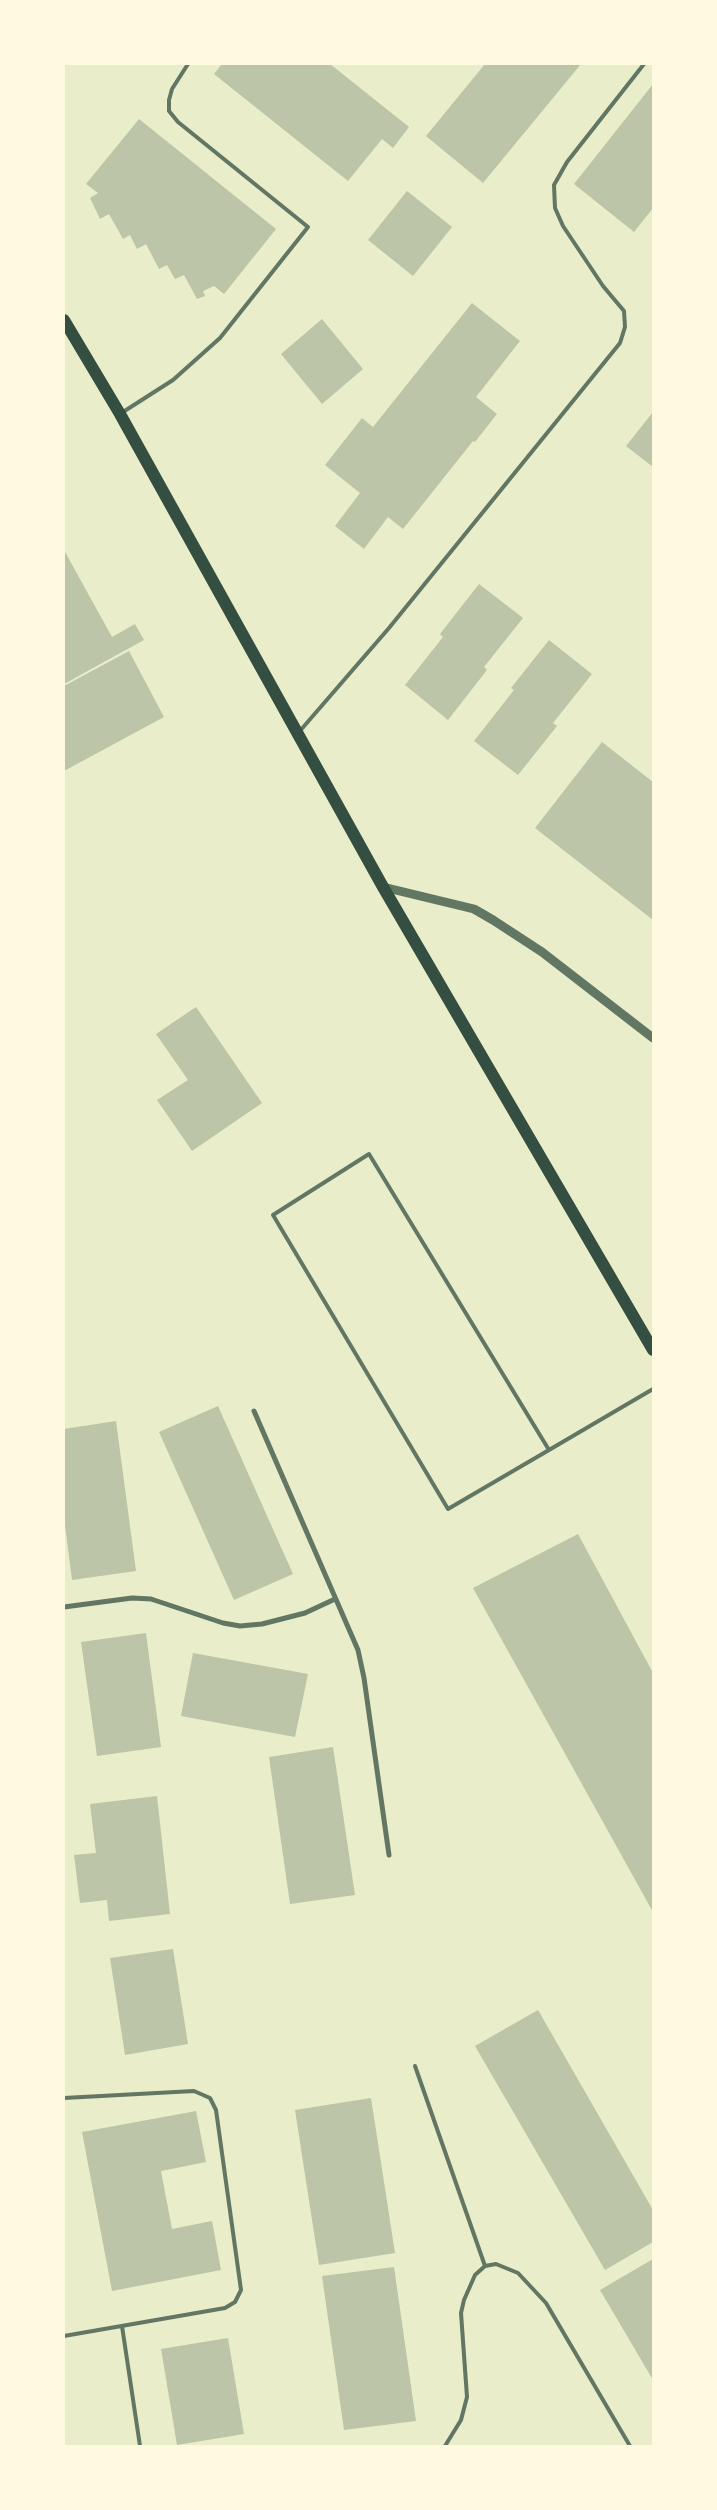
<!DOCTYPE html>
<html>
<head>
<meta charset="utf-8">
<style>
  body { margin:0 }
  #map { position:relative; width:717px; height:2510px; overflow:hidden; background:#e9edc9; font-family:Montserrat,sans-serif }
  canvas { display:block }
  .frame { position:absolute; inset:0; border:65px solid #fefae0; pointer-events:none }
</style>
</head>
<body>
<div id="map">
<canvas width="717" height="2510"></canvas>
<div class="frame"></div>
</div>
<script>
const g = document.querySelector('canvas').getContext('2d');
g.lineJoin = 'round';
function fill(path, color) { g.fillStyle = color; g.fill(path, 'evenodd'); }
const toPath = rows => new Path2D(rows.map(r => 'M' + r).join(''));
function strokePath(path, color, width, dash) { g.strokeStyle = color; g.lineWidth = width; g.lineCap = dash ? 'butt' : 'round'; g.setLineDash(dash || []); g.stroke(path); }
fill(toPath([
  [222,64,330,64,409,127,393,148,382,139,348,181,214,74],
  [485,64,581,64,483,183,426,136],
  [653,84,653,208,634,232,574,184],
  [139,119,276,229,224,294,214,286,203,291,205,296,197,299,184,275,175,279,167,265,159,269,146,244,137,249,130,235,123,239,109,214,100,219,90,198,98,193,86,184],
  [407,191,452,227,413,276,368,240],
  [472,303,520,341,476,397,497,414,475,442,473,441,403,529,388,517,364,549,335,526,360,493,325,465,362,418,373,427],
  [322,319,363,369,322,404,281,354],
  [653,412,653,467,626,446],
  [64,550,112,637,135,624,144,640,64,684],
  [479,584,523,618,484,667,487,670,448,720,405,685,443,637,440,634],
  [549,640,592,674,553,723,557,726,518,775,474,741,514,690,511,688],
  [129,651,164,717,64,771,64,686],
  [602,742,653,782,653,920,535,828],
  [196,1007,262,1103,192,1151,157,1100,188,1080,156,1034],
  [218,1406,293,1574,234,1600,159,1432],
  [116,1421,136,1571,72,1580,64,1518,64,1429],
  [578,1534,653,1673,653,1912,473,1588],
  [146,1633,161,1747,97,1756,81,1642],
  [193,1653,308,1674,295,1737,181,1716],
  [333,1747,355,1895,290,1904,269,1757],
  [157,1796,170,1914,109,1921,107,1900,80,1903,74,1855,96,1853,90,1804],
  [173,1949,188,2044,125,2055,110,1958],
  [538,2010,653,2210,653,2242,605,2270,475,2046],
  [371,2098,395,2253,319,2265,295,2110],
  [196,2111,206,2162,161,2171,172,2229,212,2221,221,2270,112,2291,82,2132],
  [653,2259,653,2380,600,2290],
  [394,2267,416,2421,344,2430,322,2276],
  [228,2338,244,2434,177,2445,161,2349]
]), '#bcc5a7');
strokePath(toPath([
  [123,412,173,380,220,338,308,227,178,122,169,111,169,100,172,89,188,64],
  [299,732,389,628,620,343,625,327,624,311,603,286,563,226,555,208,554,185,567,162,644,64],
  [549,1450,369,1154,273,1215,448,1509,549,1450,653,1389],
  [415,2066,485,2266],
  [64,2098,194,2091,210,2098,216,2110,241,2290,235,2302,225,2308,64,2336],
  [122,2326,140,2446],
  [445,2446,461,2420,467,2397,461,2313,464,2300,475,2275,485,2266,496,2264,518,2273,546,2303,630,2446]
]), '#617663', 4);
strokePath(toPath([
  [254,1411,358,1650,364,1678,389,1855],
  [64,1607,132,1598,151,1599,223,1623,240,1626,262,1624,305,1613,335,1599]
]), '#617663', 5);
strokePath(toPath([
  [383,887,474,909,493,920,542,952,653,1038]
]), '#617663', 9);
strokePath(toPath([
  [64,320,120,414,383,887,653,1350]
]), '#344e41', 12);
</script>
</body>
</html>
